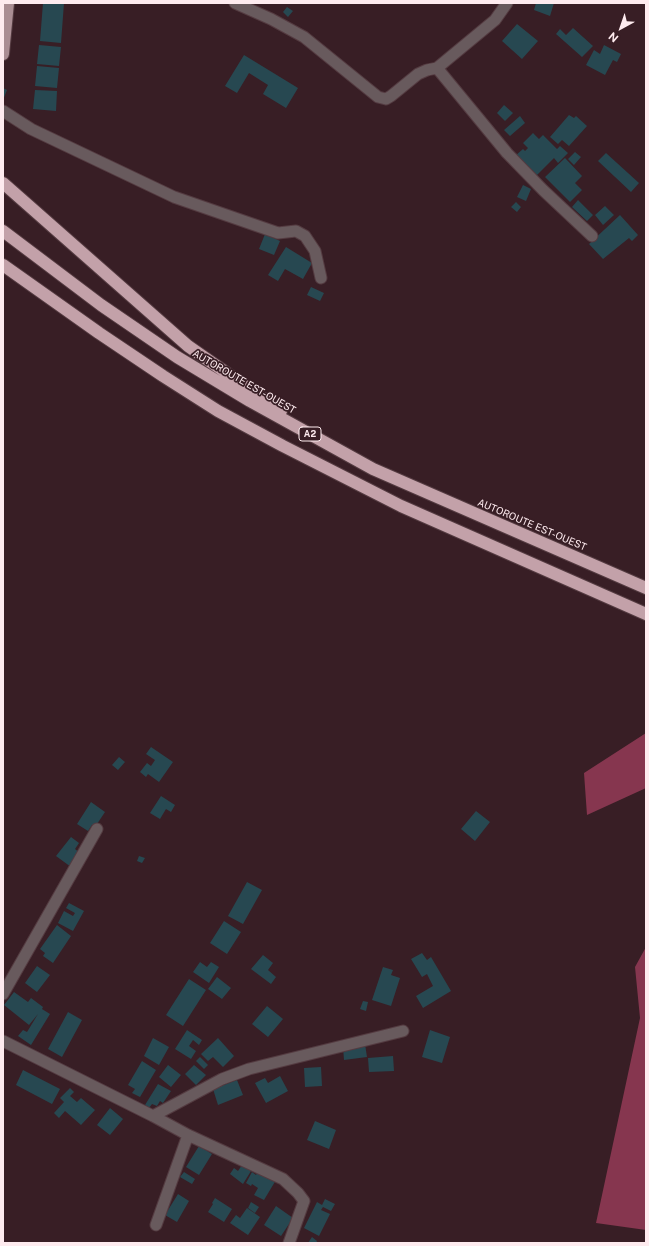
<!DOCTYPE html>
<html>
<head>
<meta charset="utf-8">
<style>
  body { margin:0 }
  #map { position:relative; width:649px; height:1246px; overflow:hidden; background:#381e25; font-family:"Public Sans",sans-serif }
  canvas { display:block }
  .frame { position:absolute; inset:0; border:4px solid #feebef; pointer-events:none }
  .north { position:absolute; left:601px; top:8px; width:40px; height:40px; -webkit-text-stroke:3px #381e25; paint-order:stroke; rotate:220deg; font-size:11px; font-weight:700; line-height:16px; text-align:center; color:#feebef }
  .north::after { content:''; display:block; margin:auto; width:14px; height:18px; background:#feebef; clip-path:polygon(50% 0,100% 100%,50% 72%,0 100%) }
</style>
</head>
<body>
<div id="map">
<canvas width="649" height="1246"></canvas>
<div class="frame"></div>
<div class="north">N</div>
</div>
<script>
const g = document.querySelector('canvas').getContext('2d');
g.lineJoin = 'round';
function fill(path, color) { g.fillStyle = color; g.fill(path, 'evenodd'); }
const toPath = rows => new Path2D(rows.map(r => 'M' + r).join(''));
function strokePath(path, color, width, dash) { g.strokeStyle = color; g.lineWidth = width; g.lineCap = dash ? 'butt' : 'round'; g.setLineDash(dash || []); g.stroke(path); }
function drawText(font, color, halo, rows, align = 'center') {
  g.font = font + ' "Public Sans",sans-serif'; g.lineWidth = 3.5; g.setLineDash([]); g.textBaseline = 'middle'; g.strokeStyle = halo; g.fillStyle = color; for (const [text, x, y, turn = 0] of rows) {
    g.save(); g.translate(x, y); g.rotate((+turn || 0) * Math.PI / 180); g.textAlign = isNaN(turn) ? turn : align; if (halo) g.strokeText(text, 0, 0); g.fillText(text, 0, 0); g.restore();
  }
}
fill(toPath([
  [646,733,646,788,587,815,584,773],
  [646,947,646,1230,596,1223,640,1018,635,967]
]), '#86364f');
fill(toPath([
  [43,3,64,3,61,43,40,41],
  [536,3,554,3,550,16,534,10],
  [287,7,293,11,288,17,283,12],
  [517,24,538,41,522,59,502,41],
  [573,28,593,46,582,57,556,34,560,29,566,35],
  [39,45,61,47,59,66,37,64],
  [604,45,621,54,617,62,613,60,605,75,586,65,594,50,600,54],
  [244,55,298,88,286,108,263,94,268,85,249,73,237,93,225,86],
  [37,66,59,68,57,88,35,86],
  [3,88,7,90,3,100],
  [35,90,57,91,56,111,33,109],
  [504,105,513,113,505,121,497,113],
  [569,115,574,118,576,116,587,126,569,146,562,140,558,144,550,137],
  [520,116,525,123,510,136,504,130],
  [533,133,539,139,543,135,557,149,560,146,568,153,558,163,554,158,536,176,515,156,523,149,525,151,528,148,523,143],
  [575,152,581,157,574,165,568,159],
  [606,153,639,183,631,192,598,161],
  [565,158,582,176,575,183,582,190,570,202,545,177],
  [523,185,531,189,526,201,517,197],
  [578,200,593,215,587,221,572,207],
  [516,202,521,207,517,212,511,207],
  [605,206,614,215,603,225,595,215],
  [620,215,638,235,632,241,629,238,603,259,589,244],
  [265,234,280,241,274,255,259,249],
  [286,247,312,263,303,279,285,269,278,281,268,275],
  [311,287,324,293,320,301,307,295],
  [151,747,173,762,159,782,148,774,146,777,140,772,147,763,151,766,155,760,146,754],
  [119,757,125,762,118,770,112,765],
  [161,796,175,805,171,812,166,809,160,819,150,813],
  [91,802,105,812,95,827,92,825,88,831,77,824],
  [476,811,490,822,475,841,461,829],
  [71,837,79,843,75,849,81,854,71,867,56,856],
  [139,856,145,858,142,863,137,861],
  [247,882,262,890,243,924,228,916],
  [69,903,84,911,73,931,58,923,64,911,73,916,75,913,66,908],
  [224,921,241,932,227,954,210,943],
  [57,925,71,936,53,963,43,956,45,953,40,949],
  [422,953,427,960,431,957,451,991,423,1008,416,996,433,986,427,974,422,977,411,959],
  [263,955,273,963,268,970,276,977,271,984,251,969],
  [200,962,207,967,211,962,219,967,209,983,193,972],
  [37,966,50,975,37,992,25,983],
  [383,967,393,970,391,975,400,978,391,1006,372,1000],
  [217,977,231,988,222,999,208,989],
  [189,979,206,990,183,1026,166,1015],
  [14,992,28,1002,31,998,43,1007,42,1009,50,1014,31,1045,18,1036,23,1030,27,1032,38,1014,29,1025,4,1005],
  [363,1001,368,1002,366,1011,360,1009],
  [267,1006,283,1019,268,1037,252,1024],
  [68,1012,82,1020,62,1057,48,1049],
  [187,1030,202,1040,199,1045,193,1040,189,1046,196,1051,191,1059,175,1049],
  [430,1030,450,1037,442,1063,422,1057],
  [153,1038,169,1047,159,1065,144,1056],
  [218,1038,234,1056,223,1067,213,1057,208,1061,201,1054],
  [365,1044,367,1057,344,1060,343,1047],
  [393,1056,394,1071,369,1072,368,1058],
  [200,1057,208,1065,204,1069,196,1061],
  [142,1061,156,1070,140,1097,132,1093,135,1089,128,1085],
  [168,1065,181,1075,171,1087,159,1077],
  [194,1065,206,1075,196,1085,185,1074],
  [321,1067,322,1086,305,1087,304,1068],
  [23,1070,60,1089,52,1104,16,1085],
  [280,1076,288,1091,266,1103,255,1083,265,1078,268,1083],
  [237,1080,243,1095,218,1105,213,1089],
  [158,1084,171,1091,163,1103,160,1101,157,1106,152,1104,149,1108,145,1105],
  [70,1088,74,1092,70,1096,77,1102,81,1098,95,1110,81,1125,65,1111,59,1118,54,1113,64,1102,60,1098],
  [110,1108,123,1119,110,1135,97,1125],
  [315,1121,336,1130,329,1149,307,1140],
  [199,1146,212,1154,199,1175,186,1167],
  [242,1165,251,1171,243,1184,230,1174,234,1168,238,1171],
  [259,1169,276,1180,264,1200,254,1195,258,1188,252,1184,251,1186,246,1183,252,1172,256,1175],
  [184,1172,195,1179,192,1184,180,1177],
  [178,1194,189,1201,177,1222,165,1215],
  [215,1198,232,1209,224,1222,208,1212,213,1204,212,1203],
  [325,1199,335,1204,331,1211,323,1207,321,1210,330,1214,319,1236,304,1228,317,1202,322,1205],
  [251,1202,259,1207,255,1213,248,1208],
  [276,1206,293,1218,281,1236,264,1225],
  [247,1208,260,1217,248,1235,230,1223,236,1215,240,1218],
  [312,1237,317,1241,316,1243,308,1243]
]), '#274851');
const minor = toPath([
  [235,3,271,19,304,37,378,97,386,99,391,96,418,74,427,70,437,68,495,20,507,3],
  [437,68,507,153,543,190,592,236],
  [3,111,31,129,174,197,278,233,296,231,305,236,315,251,321,278],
  [3,994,97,829],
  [3,1041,153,1116,188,1135,283,1179,298,1193,304,1201,289,1243],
  [153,1116,222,1079,249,1069,403,1031],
  [156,1225,188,1135]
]);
const major = toPath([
  [3,54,8,3]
]);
const highway = toPath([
  [3,183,188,346,281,411],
  [3,231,101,305,177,357,250,401,373,469,646,588],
  [3,265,99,333,163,376,218,411,283,446,401,506,646,614]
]);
strokePath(minor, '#543b41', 13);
strokePath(major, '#543b41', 14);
strokePath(highway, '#543b41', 14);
strokePath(minor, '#685a5d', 11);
strokePath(major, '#aa8d93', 12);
strokePath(highway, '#c3a1a9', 12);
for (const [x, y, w] of [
  [310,434,22]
]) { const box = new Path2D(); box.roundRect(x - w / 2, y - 7, w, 14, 3); g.fillStyle = '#381e25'; g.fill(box); strokePath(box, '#feebef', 1); }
drawText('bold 9px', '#feebef', null, [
  ["A2",310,434]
]);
drawText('10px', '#feebef', '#381e25', [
  ["AUTOROUTE EST-OUEST",244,382,30],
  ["AUTOROUTE EST-OUEST",532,525,23]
]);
</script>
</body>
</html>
